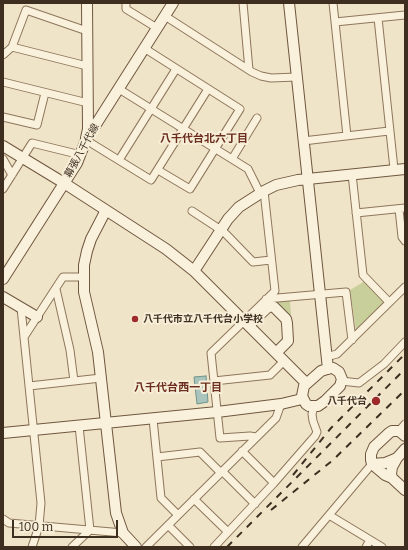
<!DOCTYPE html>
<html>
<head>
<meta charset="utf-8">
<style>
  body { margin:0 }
  #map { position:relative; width:408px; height:550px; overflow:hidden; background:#f0e4c8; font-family:Bitter,serif }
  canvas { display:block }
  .frame { position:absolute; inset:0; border:4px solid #3d2e20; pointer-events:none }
  .scale { position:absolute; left:12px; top:520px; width:106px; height:18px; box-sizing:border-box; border:2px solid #3d2e20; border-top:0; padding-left:5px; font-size:12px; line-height:14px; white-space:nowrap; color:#3d2e20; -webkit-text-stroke:3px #f7eed8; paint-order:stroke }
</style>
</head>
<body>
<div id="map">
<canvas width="408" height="550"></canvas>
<div class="frame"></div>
<div class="scale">100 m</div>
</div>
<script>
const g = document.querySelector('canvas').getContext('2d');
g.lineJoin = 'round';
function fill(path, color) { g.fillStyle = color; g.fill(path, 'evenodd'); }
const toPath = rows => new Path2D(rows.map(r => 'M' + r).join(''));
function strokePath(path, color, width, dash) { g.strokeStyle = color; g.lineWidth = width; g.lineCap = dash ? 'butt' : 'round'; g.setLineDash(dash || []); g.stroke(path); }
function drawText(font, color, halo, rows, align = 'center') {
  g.font = font + ' Bitter,"Noto Sans JP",serif'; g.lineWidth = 4; g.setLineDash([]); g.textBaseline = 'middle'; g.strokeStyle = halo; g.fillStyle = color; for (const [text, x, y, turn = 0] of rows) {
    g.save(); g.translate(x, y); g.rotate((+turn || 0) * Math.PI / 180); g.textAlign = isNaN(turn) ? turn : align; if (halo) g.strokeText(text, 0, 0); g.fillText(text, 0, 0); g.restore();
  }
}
fill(toPath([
  [365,281,384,302,356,331,350,290],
  [277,301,290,301,291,315,288,315,276,304]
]), '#c9cf9b');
const water = toPath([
  [206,376,208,402,197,404,194,377,206,376]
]);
fill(water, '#a9c4bc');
strokePath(water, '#6f938a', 1);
const street = toPath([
  [126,3,126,9,157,28],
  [243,3,249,70],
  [333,3,347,136],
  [165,16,252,72,261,76,271,78,297,77],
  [378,18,394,169],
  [335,22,405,15],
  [12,47,87,66],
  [144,48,240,109,190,189,158,170],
  [3,55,12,47,26,10,87,31],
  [3,82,88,103],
  [119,89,248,169,260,193],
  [3,117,37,125,45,93],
  [86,140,151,180,208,89],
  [303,141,389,131],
  [3,159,12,175],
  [232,159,257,118],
  [119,160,176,69],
  [352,174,363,275,389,302],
  [3,189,32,143,81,155],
  [399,209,402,237,405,241],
  [192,211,221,230],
  [356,213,405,208],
  [221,229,253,262,271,260],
  [56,289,70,350,74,381],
  [266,299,346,292,352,340],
  [21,308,41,503,39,526,32,547],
  [24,337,63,277,83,277],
  [326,357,337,354,405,287],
  [214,381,270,375,284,361],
  [341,381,359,383,384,364,405,342],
  [29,386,101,378],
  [153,419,161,498,178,515],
  [399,431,405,424],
  [256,437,250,436,220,438,211,353,275,291,264,191],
  [242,451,274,483],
  [157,457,200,452,221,473],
  [222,471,255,504],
  [194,499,228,532],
  [329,515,382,547],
  [3,519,9,523,123,533],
  [168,525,190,547],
  [72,547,90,530,79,426],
  [146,547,276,418,281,404],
  [214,547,274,483,315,436,317,432,313,421,312,414,314,407],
  [302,547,372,464],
  [366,547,370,540]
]);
const secondary = toPath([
  [289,3,328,369],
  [86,138,88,129,87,3],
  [3,146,64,183,166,249,194,271,306,383],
  [106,210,91,239,87,251,84,265,84,292,98,352,116,513,123,533,136,547],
  [194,271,228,219,239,207,264,191,276,185,298,180,405,169],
  [3,279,77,163,86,140,173,3],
  [3,297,37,317],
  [249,325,269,306,274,307,286,319,287,323,288,341,276,353],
  [330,368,333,368,339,372,342,379,340,386,325,401,318,406,309,406,306,404,302,396,304,386,321,371,330,368],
  [3,433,217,412,281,404,302,399],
  [405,436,399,431,392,431,389,433,374,447,371,454,371,460,372,464,385,475,392,478,405,490],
  [372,464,385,463,397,458],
  [392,478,391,474,392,467,397,458,405,449]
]);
strokePath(street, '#8d765c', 9);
strokePath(secondary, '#6f573f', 12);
strokePath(street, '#faf1dc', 7);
strokePath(secondary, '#faf1dc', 10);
strokePath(toPath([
  [293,475,331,428,405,354],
  [271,510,333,460,405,390],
  [227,547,405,369]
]), '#3d2e20', 2, [7, 7]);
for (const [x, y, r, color] of [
  [135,319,4,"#9e2a2b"],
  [376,401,5,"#9e2a2b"]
]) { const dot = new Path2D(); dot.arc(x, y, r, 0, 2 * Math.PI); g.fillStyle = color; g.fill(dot); strokePath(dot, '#f7eed8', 1.5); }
drawText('10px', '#3d2e20', '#f7eed8', [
  ["幕張八千代線",82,151,-61]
]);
drawText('bold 10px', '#3d2e20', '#f7eed8', [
  ["八千代市立八千代台小学校",143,319],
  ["八千代台",367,401,"right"]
], 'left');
drawText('bold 11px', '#6b2e1e', '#f7eed8', [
  ["八千代台北六丁目",204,139],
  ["八千代台西一丁目",178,388]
]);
</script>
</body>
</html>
